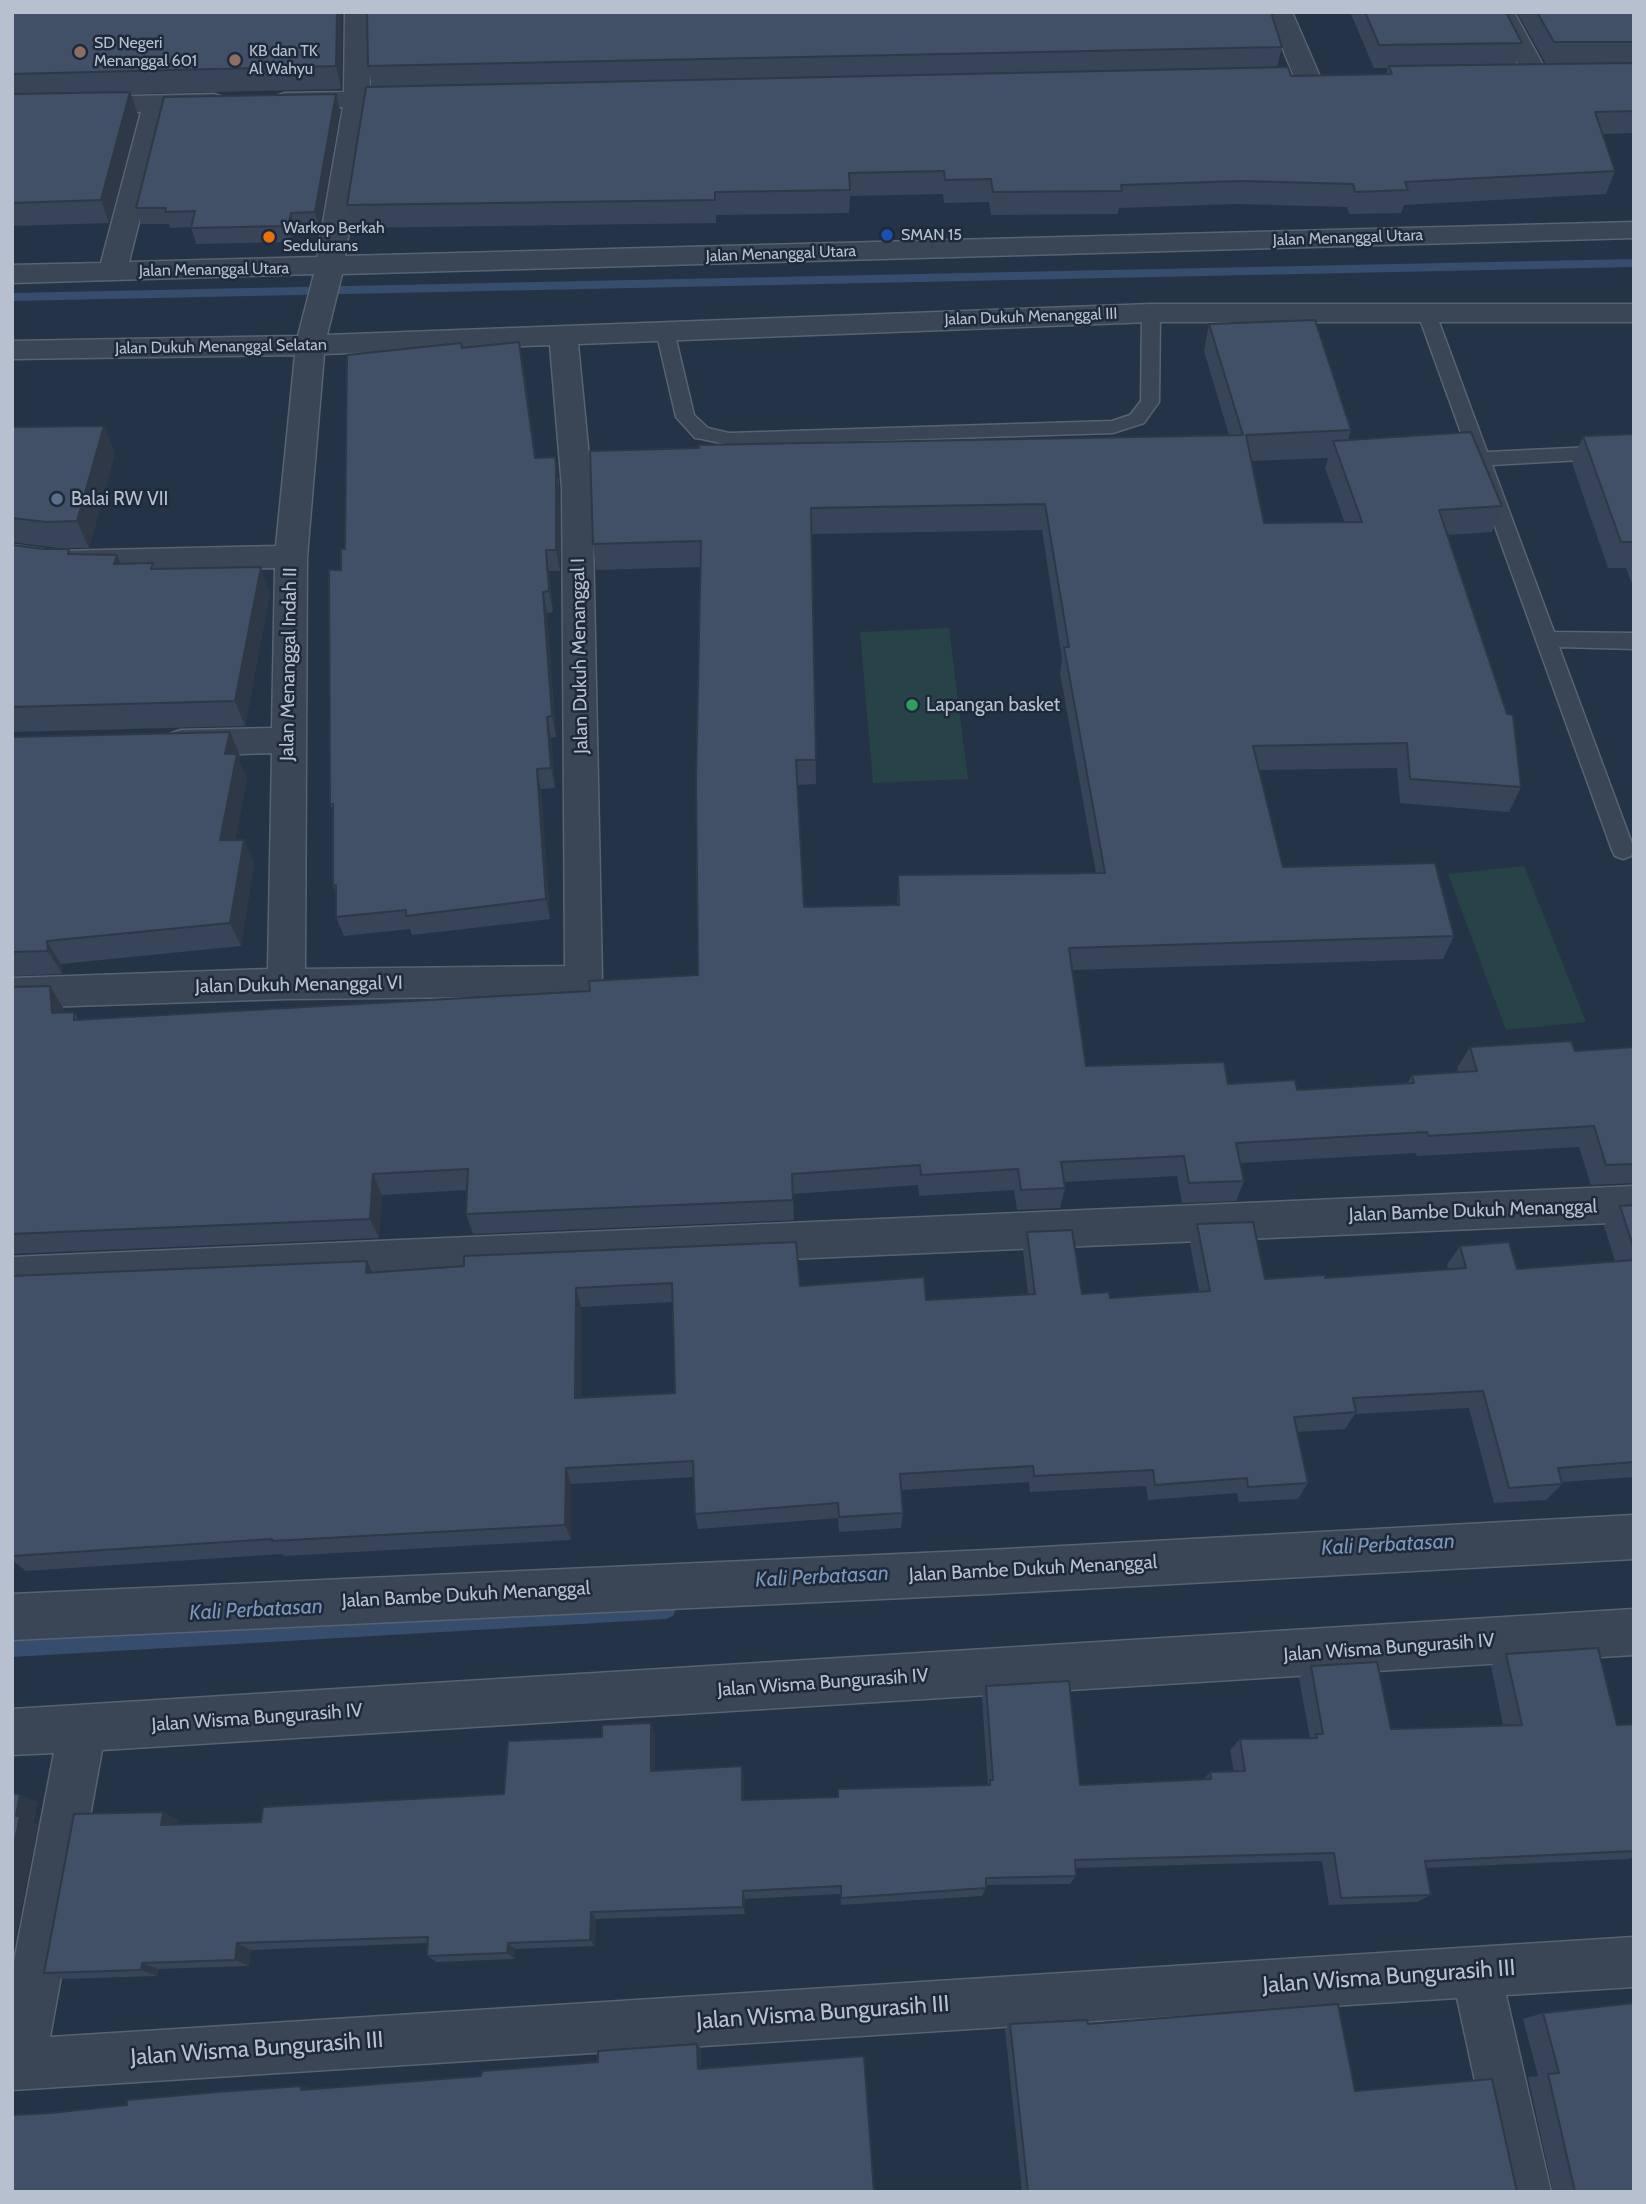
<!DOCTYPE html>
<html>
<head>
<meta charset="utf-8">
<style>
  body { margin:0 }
  #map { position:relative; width:1646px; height:2204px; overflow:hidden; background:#253346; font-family:Cabin,sans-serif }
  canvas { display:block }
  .frame { position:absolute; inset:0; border:14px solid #b7c0ce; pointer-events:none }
</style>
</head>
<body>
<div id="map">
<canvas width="1646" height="2204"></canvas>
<div class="frame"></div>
</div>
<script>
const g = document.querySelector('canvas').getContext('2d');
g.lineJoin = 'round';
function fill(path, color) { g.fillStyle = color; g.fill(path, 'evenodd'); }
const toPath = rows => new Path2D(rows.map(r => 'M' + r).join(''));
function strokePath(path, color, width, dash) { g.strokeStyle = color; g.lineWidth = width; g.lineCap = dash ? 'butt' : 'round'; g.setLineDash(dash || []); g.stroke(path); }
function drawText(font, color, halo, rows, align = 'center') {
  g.font = font + ' Cabin,sans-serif'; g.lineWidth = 5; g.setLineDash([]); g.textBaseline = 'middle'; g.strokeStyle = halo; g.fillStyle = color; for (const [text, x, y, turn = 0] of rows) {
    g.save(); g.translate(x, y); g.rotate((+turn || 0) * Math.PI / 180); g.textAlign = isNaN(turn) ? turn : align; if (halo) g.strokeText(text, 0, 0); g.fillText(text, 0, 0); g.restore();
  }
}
fill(toPath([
  [949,628,968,779,873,783,860,632],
  [1524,866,1586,1022,1506,1030,1448,874]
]), '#274347');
fill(toPath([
  [1634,259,1634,267,12,301,12,293,1634,259],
  [666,1599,673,1602,676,1609,673,1616,666,1619,12,1657,12,1637,666,1599]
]), '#374d6e');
const service = toPath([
  [1426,305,1435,311,1487,452,1634,445,1634,457,1492,465,1554,632,1634,633,1634,649,1559,647,1634,849,1631,856,1623,859,1615,856,1612,850,1417,311,1426,305],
  [1151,307,1160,313,1159,402,1144,423,1113,433,729,445,702,439,695,438,676,417,656,331,665,325,674,331,694,415,708,428,729,433,1112,421,1130,415,1141,401,1142,313,1151,307]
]);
const minor = toPath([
  [345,12,369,12,370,91,417,90,426,93,430,98,426,103,417,106,369,107,345,256,1634,222,1634,238,342,274,327,335,1151,304,1634,304,1634,322,1151,322,578,344,592,488,602,978,597,989,577,996,286,999,12,1008,12,978,268,969,272,753,181,756,169,752,164,743,169,734,181,730,272,728,275,568,58,573,12,567,12,545,58,551,276,546,295,355,12,359,12,341,298,336,314,274,12,283,12,265,101,263,141,112,12,115,12,99,214,94,223,97,227,102,223,107,167,111,129,262,317,257,343,107,285,109,276,106,272,101,276,96,285,93,344,92,345,12],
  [550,345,562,488,565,966,305,969,307,557,324,354,550,345],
  [1268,12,1292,12,1321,79,1317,84,1308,87,1299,84,1295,79,1268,12],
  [1490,12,1514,12,1549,76,1545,81,1536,84,1527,81,1490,12],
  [1634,1186,1634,1222,12,1293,12,1257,1634,1186],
  [1634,1515,1634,1559,988,1594,12,1640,12,1594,988,1550,1634,1515],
  [1634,1609,1634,1655,102,1750,50,2037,1634,1937,1634,1987,1506,1995,1551,2192,1499,2192,1457,1998,12,2090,12,1972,54,1753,12,1755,12,1709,1634,1609]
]);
strokePath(service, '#586372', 3);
strokePath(minor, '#586372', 3);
fill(service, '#3a4555');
fill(minor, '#3a4555');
fill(toPath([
  [12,12,342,12,341,89,131,94,138,115,109,223,12,226],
  [1350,12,1506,12,1522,43,1515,64,1546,64,1517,12,1634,12,1634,133,1603,134,1615,171,1606,194,1404,205,1401,213,1349,214,1347,207,1236,204,1119,208,1118,214,991,215,989,202,944,203,943,194,850,196,849,213,716,215,716,223,352,228,347,205,372,86,368,66,1282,47,1277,67,1291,76,1386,74,1388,68,1374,68],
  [340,111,319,229,295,229,292,242,196,244,191,227,170,228,169,224,141,224,136,208],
  [1209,324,1351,430,1348,440,1502,506,1492,532,1447,535,1521,787,1509,812,1400,803,1397,768,1259,770,1283,867,1454,936,1443,959,1072,970,1086,1066,1228,1084,1297,1090,1407,1084,1412,1075,1458,1072,1457,1068,1470,1047,1575,1051,1634,1047,1634,1183,1591,1185,1579,1147,1417,1156,1416,1153,1240,1163,1244,1181,1236,1201,1182,1203,1177,1176,1064,1182,1065,1188,1060,1208,1017,1210,1014,1190,919,1196,918,1185,793,1194,794,1220,473,1234,466,1214,467,1190,382,1195,379,1238,12,1254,12,987,64,1009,65,1013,74,1012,78,1020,590,991,698,975,701,567,596,570,593,544,1229,435,1204,351],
  [1328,458,1325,468,1345,523,1264,523,1251,461],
  [1042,530,1062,659,1060,673,1096,873,898,875,897,905,804,907,798,785,816,784,811,534],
  [462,348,523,364,536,458,559,479,560,571,549,571,553,612,547,613,556,737,551,738,555,788,541,789,550,919,412,935,410,929,344,936,336,917,336,894,333,885,333,812,330,804,341,570,345,549],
  [104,426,115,453,89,548,58,548,12,542,12,427],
  [1634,434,1634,589,1626,568,1608,568,1572,463,1583,436],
  [12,545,72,554,117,555,121,564,155,569,270,593,245,726,12,732],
  [230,732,240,756,239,760,247,779,235,840,244,840,254,864,241,946,61,964,62,974,12,976,12,737],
  [1634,1205,1634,1477,1562,1482,1562,1484,1546,1500,1494,1503,1469,1408,1355,1414,1345,1429,1297,1432,1308,1483,1298,1499,1239,1502,1237,1493,1148,1500,1146,1486,1030,1492,1029,1482,901,1490,903,1513,901,1528,839,1532,838,1518,698,1529,695,1514,694,1477,571,1484,571,1540,284,1556,282,1554,26,1571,12,1560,12,1276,367,1261,373,1273,800,1286,926,1300,1028,1294,1023,1251,1027,1232,1082,1294,1110,1298,1199,1291,1190,1244,1197,1224,1265,1279,1325,1278,1448,1269,1447,1265,1460,1246,1517,1269,1615,1261,1604,1226,1620,1206],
  [673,1302,675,1393,581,1398,581,1307],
  [1506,1654,1617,1725,1634,1724,1634,1857,1629,1859,1426,1868,1431,1895,1417,1902,1329,1905,1322,1861,1076,1868,1076,1876,1070,1884,986,1885,986,1888,982,1896,841,1905,840,1894,745,1899,745,1914,596,1919,595,1946,515,1949,515,1959,437,1962,427,1956,428,1943,251,1950,249,1966,158,1969,157,1976,63,1979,44,1973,163,1812,179,1821,178,1824,261,1822,504,1794,602,1737,651,1723,655,1734,655,1771,742,1766,744,1777,744,1800,837,1797,988,1785,982,1698,986,1686,1080,1785,1204,1779,1210,1772,1234,1772,1230,1750,1240,1739,1310,1738,1299,1678,1311,1666,1391,1729,1503,1725,1491,1666],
  [1543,2013,1634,2192,1553,2192,1528,2077,1538,2076,1523,2019],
  [1010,2024,1088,2024,1355,2091,1517,2192,1022,2192,1005,2029]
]), '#384558');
fill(toPath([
  [337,12,342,12,341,89,336,66],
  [130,92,138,115,109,223,101,200],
  [336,94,340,111,319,229,315,212],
  [291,213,295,229,292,242,288,226],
  [104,426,115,453,89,548,77,521],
  [555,457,559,488,560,571,556,550],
  [546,550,549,571,553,612,549,591],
  [117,555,128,581,114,564],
  [261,567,270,593,245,726,235,701],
  [543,592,547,613,556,737,552,716],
  [547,717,551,738,555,788,551,768],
  [230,732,240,756,239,760,247,779,231,865,220,840,225,754],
  [537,769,541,789,550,919,546,899],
  [244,840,254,864,241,946,230,923],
  [47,941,61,964,62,974,48,951],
  [50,986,64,1009,67,1036,52,1013],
  [373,1174,382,1195,379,1238,370,1219],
  [367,1261,376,1280,366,1273],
  [576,1288,581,1307,581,1415,575,1398],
  [566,1468,571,1484,571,1540,565,1525],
  [651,1723,655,1734,655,1781,651,1771],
  [742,1766,744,1777,744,1809,742,1800],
  [20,1794,38,1802,34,1823,38,1825,12,1957,12,1855,16,1816],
  [163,1812,179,1821,177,1834,161,1825],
  [743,1891,745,1899,745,1914,743,1907],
  [591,1912,596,1919,595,1946,590,1940],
  [237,1943,251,1950,249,1966,235,1960],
  [508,1943,515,1949,515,1959,507,1953],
  [142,1963,158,1969,157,1976,141,1970],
  [697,2044,701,2049,701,2073,698,2069],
  [301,2086,316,2089,301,2090]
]), '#2e3847');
const building = toPath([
  [12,12,337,12,336,66,12,74,12,12],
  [367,12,1271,12,1282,47,368,66,367,12],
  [1365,12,1506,12,1522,43,1379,45,1365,12],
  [1537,12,1634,12,1634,42,1554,42,1537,12],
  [1634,63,1634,111,1595,112,1615,171,1405,182,1408,190,1355,192,1353,184,1241,181,1121,185,1122,191,993,192,991,179,945,180,944,171,849,173,850,190,715,192,715,200,347,205,366,87,1288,67,1291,76,1392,74,1389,66,1634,63],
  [130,92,101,200,12,203,12,94,130,92],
  [336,94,315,212,291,213,288,226,191,228,195,211,165,212,166,208,136,208,164,97,336,94],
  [1315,320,1351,430,1246,435,1264,523,1362,522,1333,441,1471,432,1502,506,1439,510,1507,714,1513,715,1521,787,1410,779,1407,743,1253,746,1283,867,1435,863,1454,936,1069,948,1086,1066,1224,1062,1228,1084,1295,1080,1297,1090,1414,1083,1412,1075,1477,1071,1470,1047,1571,1041,1575,1051,1634,1047,1634,1164,1606,1165,1594,1126,1428,1136,1427,1132,1236,1143,1244,1181,1189,1183,1184,1156,1061,1162,1065,1188,1021,1190,1018,1169,921,1175,920,1165,792,1174,793,1200,466,1214,468,1169,373,1174,370,1219,12,1234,12,987,50,986,52,1013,74,1012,74,1020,590,991,589,981,698,975,696,781,701,541,593,544,590,451,699,448,699,445,1243,435,1209,324,1315,320],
  [1045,504,1069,647,1064,647,1105,873,898,875,899,905,804,907,796,760,816,760,811,508,1045,504],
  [519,342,535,458,555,457,556,466,556,550,546,550,549,591,543,592,552,716,547,717,551,768,537,769,546,899,406,916,406,910,336,917,336,885,333,885,333,804,330,804,329,570,341,570,341,549,345,549,347,355,461,343,462,348,519,342],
  [104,426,77,521,46,522,12,518,12,427,104,426],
  [1634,434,1634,542,1621,542,1583,436,1634,434],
  [12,545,45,549,69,549,68,554,117,555,114,564,153,563,151,569,261,567,235,701,12,707,12,545],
  [230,732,225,754,237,754,220,840,244,840,230,923,47,941,48,951,12,952,12,737,230,732],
  [1634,1205,1634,1249,1620,1206,1634,1205],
  [1253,1222,1265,1279,1325,1275,1325,1278,1466,1268,1460,1246,1509,1242,1517,1269,1634,1260,1634,1462,1558,1468,1562,1484,1509,1488,1483,1391,1353,1398,1356,1412,1294,1417,1308,1483,1248,1487,1247,1478,1155,1485,1153,1470,1034,1476,1033,1466,900,1474,903,1513,839,1517,838,1503,695,1514,693,1461,566,1468,565,1525,272,1541,272,1539,12,1556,12,1276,367,1261,366,1273,464,1266,464,1256,796,1242,800,1286,924,1277,926,1300,1035,1294,1027,1232,1072,1230,1082,1294,1109,1292,1110,1298,1210,1291,1197,1224,1253,1222],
  [672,1283,675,1393,575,1398,576,1288,672,1283],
  [1598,1648,1617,1725,1634,1724,1634,1851,1425,1861,1431,1895,1341,1898,1334,1853,1075,1860,1076,1876,986,1878,986,1888,841,1898,841,1886,743,1891,743,1907,591,1912,590,1940,508,1943,507,1953,427,1956,428,1937,237,1943,235,1960,142,1963,141,1970,44,1973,74,1814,163,1812,161,1825,261,1822,263,1807,504,1794,508,1741,602,1737,602,1725,651,1723,651,1771,742,1766,742,1800,838,1797,838,1789,990,1785,990,1780,993,1780,986,1686,1069,1681,1080,1785,1211,1779,1210,1772,1245,1771,1240,1739,1317,1738,1316,1734,1323,1734,1311,1666,1377,1662,1391,1729,1522,1725,1506,1654,1598,1648],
  [12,1794,20,1794,16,1816,20,1816,12,1855,12,1794],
  [1634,2003,1634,2192,1575,2192,1548,2074,1559,2073,1543,2013,1634,2003],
  [1338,2004,1355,2091,1492,2079,1517,2192,1028,2192,1010,2024,1087,2020,1088,2024,1338,2004],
  [697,2044,698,2069,864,2056,874,2192,12,2192,12,2115,50,2113,127,2105,127,2100,218,2092,301,2086,301,2090,481,2076,482,2071,598,2062,598,2051,697,2044]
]);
fill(building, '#415066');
strokePath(building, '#2e3847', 2);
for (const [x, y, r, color] of [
  [80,52,7,"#8d6e63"],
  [235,60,7,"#8d6e63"],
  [887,235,7,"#1a4fb4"],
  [269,237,7,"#e8710a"],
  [57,499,7,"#5c6f8a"],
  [912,705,7,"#2e9e5b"]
]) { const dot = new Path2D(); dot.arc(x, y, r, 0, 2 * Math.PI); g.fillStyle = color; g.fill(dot); strokePath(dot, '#1e2a3b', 2.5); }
drawText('16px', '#b7c0ce', '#1e2a3b', [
  ["SD Negeri",94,43],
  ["Menanggal 601",94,61],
  ["KB dan TK",249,51],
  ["Al Wahyu",249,69],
  ["Warkop Berkah",283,228],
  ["Sedulurans",283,246],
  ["SMAN 15",901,235]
], 'left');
drawText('16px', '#b7c0ce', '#1e2a3b', [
  ["Jalan Menanggal Utara",1348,238,-2],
  ["Jalan Menanggal Utara",781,254,-2],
  ["Jalan Menanggal Utara",214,270,-1],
  ["Jalan Dukuh Menanggal III",1031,317,-2],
  ["Jalan Dukuh Menanggal Selatan",221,347,-1]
]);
drawText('19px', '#b7c0ce', '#1e2a3b', [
  ["Balai RW VII",71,499],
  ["Lapangan basket",926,705]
], 'left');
drawText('19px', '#b7c0ce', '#1e2a3b', [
  ["Jalan Dukuh Menanggal I",580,656,-91],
  ["Jalan Menanggal Indah II",289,664,-89],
  ["Jalan Dukuh Menanggal VI",299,985,-1],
  ["Jalan Bambe Dukuh Menanggal",1473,1211,-2],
  ["Jalan Bambe Dukuh Menanggal",1033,1569,-3],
  ["Jalan Bambe Dukuh Menanggal",466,1595,-3],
  ["Jalan Wisma Bungurasih IV",1389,1648,-4],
  ["Jalan Wisma Bungurasih IV",823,1683,-4],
  ["Jalan Wisma Bungurasih IV",257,1718,-4]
]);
drawText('italic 21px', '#7c95b8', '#1e2a3b', [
  ["Kali Perbatasan",1388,1545,-3],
  ["Kali Perbatasan",822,1577,-3],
  ["Kali Perbatasan",256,1610,-3]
]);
drawText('23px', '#b7c0ce', '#1e2a3b', [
  ["Jalan Wisma Bungurasih III",1389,1977,-4],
  ["Jalan Wisma Bungurasih III",823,2013,-4],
  ["Jalan Wisma Bungurasih III",257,2049,-4]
]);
</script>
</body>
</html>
